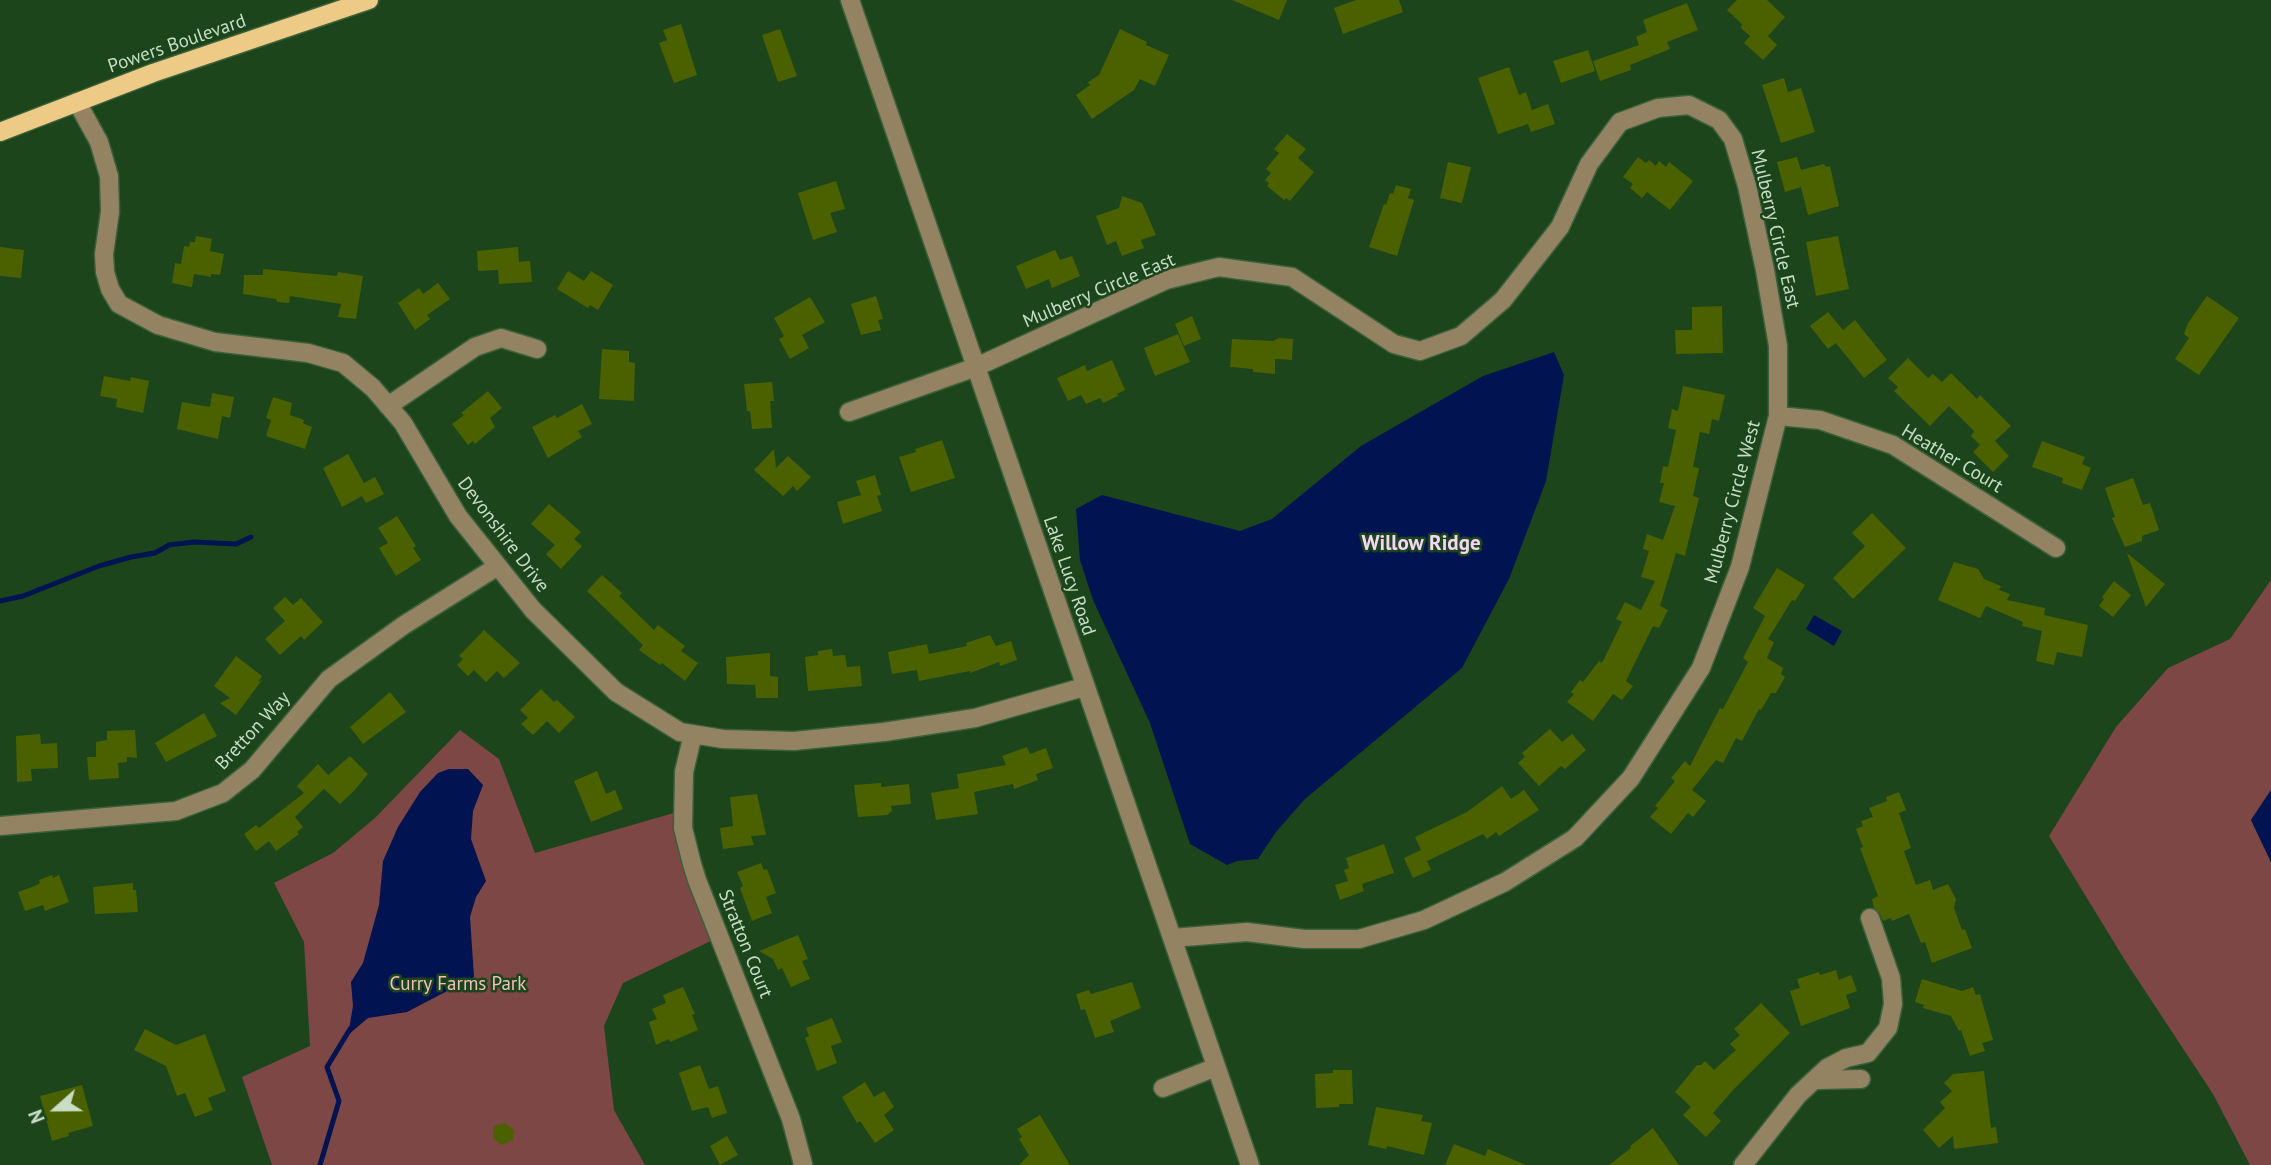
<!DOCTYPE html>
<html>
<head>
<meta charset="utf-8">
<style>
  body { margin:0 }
  #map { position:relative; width:2271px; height:1165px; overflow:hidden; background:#1c451c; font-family:"PT Sans",sans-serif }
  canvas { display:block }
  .north { position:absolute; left:21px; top:1074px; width:70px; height:70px; -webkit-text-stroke:5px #1c451c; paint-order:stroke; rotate:249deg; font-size:19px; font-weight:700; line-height:28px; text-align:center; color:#c7ddc5 }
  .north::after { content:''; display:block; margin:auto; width:24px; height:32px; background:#c7ddc5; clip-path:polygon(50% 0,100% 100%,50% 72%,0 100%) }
</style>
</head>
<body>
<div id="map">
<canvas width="2271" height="1165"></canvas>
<div class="north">N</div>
</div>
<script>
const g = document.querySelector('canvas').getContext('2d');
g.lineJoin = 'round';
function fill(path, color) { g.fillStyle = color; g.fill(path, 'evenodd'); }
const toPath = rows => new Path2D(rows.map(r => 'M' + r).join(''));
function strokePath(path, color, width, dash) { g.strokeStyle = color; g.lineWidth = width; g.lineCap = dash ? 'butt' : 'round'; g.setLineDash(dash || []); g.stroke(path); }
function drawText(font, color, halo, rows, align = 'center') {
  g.font = font + ' "PT Sans",sans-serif'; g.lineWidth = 5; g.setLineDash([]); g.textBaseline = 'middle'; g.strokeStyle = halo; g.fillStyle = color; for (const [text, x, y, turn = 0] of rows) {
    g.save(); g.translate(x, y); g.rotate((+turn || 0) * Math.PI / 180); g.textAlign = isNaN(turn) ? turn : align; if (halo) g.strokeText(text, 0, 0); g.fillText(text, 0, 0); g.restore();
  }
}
fill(toPath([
  [2271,580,2271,790,2251,820,2271,862,2271,1165,2250,1165,2213,1094,2126,962,2049,836,2116,727,2168,668,2230,639],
  [460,730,499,759,535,853,684,810,719,937,623,983,604,1026,614,1110,645,1165,272,1165,242,1077,310,1046,304,942,274,883,333,853,375,818]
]), '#7c4744');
fill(toPath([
  [1554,352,1564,375,1546,481,1509,579,1462,668,1305,799,1276,832,1258,859,1237,861,1227,865,1190,844,1150,723,1093,600,1080,560,1076,509,1102,495,1240,531,1272,519,1361,446,1483,376],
  [1814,615,1842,631,1834,646,1806,629],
  [449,769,468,769,483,785,473,811,471,839,486,881,476,897,470,917,474,977,407,1012,368,1018,348,1035,353,1006,351,982,363,963,379,905,383,861,398,827,420,792,438,773],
  [2271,790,2271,862,2251,820]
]), '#011451');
strokePath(toPath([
  [0,601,23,596,99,566,131,557,155,553,169,545,194,542,236,544,251,537],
  [320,1165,339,1101,327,1067,350,1029]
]), '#011451', 5);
fill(toPath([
  [1232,0,1287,0,1279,20],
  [1356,0,1399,0,1403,12,1343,34,1334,8],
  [1737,0,1767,0,1785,17,1768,36,1777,45,1763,60,1744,43,1750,36,1741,28,1742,24,1727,10],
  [1687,3,1698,30,1667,42,1670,49,1630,65,1631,70,1600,81,1593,61,1639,45,1636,37,1647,32,1643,20],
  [681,24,697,75,674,83,659,43,667,40,663,30],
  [780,29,797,76,778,82,762,35],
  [1120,29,1147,42,1146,45,1169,55,1155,86,1140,79,1134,90,1092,119,1076,95,1090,85,1088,82,1099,75],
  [1588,50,1595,71,1561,83,1553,61],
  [1509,67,1519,95,1526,92,1532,110,1548,104,1555,124,1531,132,1528,124,1498,134,1478,78],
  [1784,78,1788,92,1801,88,1815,132,1781,143,1762,85],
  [1287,134,1306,149,1298,158,1314,172,1290,201,1286,198,1284,200,1267,186,1269,183,1265,180,1271,173,1266,169,1279,153,1274,149],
  [1638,157,1646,163,1649,160,1656,166,1659,161,1666,167,1669,162,1693,181,1670,210,1647,192,1642,198,1630,188,1633,184,1623,177],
  [1797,157,1801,170,1824,164,1826,167,1830,166,1839,206,1808,215,1801,187,1785,192,1777,162],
  [1448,162,1471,167,1462,203,1440,198],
  [836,181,845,209,830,213,837,232,813,240,798,193],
  [1396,185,1411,189,1408,198,1414,200,1397,256,1369,247,1384,204,1386,205,1390,193,1393,194],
  [1122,196,1142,203,1156,235,1141,240,1144,248,1122,256,1116,241,1107,245,1096,216,1119,208],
  [196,236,212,239,210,251,224,254,220,275,211,274,211,277,194,274,192,287,172,283,175,263,181,264,184,246,189,247,190,242,195,242],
  [1838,236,1849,289,1816,296,1806,242],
  [0,247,24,250,21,278,0,276],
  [518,247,519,262,530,261,532,282,499,284,498,270,478,271,477,251],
  [1055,250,1060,260,1072,256,1080,276,1052,288,1049,279,1026,289,1016,266],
  [263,269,337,276,338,272,363,276,356,319,338,317,341,304,290,296,289,303,277,302,276,299,243,294,244,275,263,275],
  [568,271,584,281,591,271,613,285,598,310,590,305,588,308,557,289],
  [438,283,450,299,427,315,430,319,415,330,398,303,419,288,423,294],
  [876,296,883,319,878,320,881,330,861,335,851,304],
  [2207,296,2239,318,2199,375,2175,359,2189,338,2184,334,2188,323],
  [810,297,825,322,802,335,809,348,790,359,779,339,784,336,774,318],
  [1722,306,1723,353,1676,354,1675,330,1692,330,1692,307],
  [1828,312,1843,330,1855,320,1887,360,1864,378,1836,343,1828,349,1810,326],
  [1192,316,1201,339,1184,346,1175,324],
  [1178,334,1190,362,1155,376,1144,348],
  [1279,338,1293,339,1292,360,1275,359,1275,374,1253,372,1253,369,1230,367,1232,339,1273,341],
  [602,349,629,351,629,362,635,363,634,401,599,399],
  [1908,358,1928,378,1933,374,1942,382,1951,373,1977,399,1980,395,2011,426,1995,441,2009,456,1993,472,1973,452,1980,445,1971,436,1974,431,1949,406,1930,426,1894,391,1898,387,1888,378],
  [1112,360,1125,390,1117,394,1118,396,1103,403,1100,398,1086,404,1081,395,1068,401,1057,378,1085,365,1087,371],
  [104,376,130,381,131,377,149,381,143,413,116,407,117,399,100,396],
  [772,382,774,401,770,401,772,428,752,429,750,411,747,411,744,384],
  [1683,386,1725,395,1719,421,1712,419,1709,434,1700,432,1693,467,1699,468,1693,496,1699,498,1688,543,1685,556,1676,553,1660,606,1668,610,1659,628,1653,626,1626,681,1633,686,1622,700,1613,694,1593,721,1567,702,1574,694,1571,692,1580,680,1583,682,1599,661,1602,663,1622,622,1616,619,1625,602,1641,610,1655,581,1641,577,1649,551,1643,549,1647,534,1663,540,1675,506,1659,502,1664,483,1660,483,1663,466,1668,467,1676,430,1668,428,1672,409,1678,411],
  [488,391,502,408,490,418,495,427,475,444,473,441,468,445,452,424,464,415,461,413],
  [212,393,234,397,230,418,222,416,218,439,177,429,182,402,210,407],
  [273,397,292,403,290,415,304,420,303,423,312,427,305,449,266,436,271,420,266,418],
  [582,404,592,424,578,431,582,437,548,458,532,427,555,415,557,418],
  [942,440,955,478,911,492,899,457,916,452,915,449],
  [2042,441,2085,457,2082,464,2091,468,2082,490,2062,483,2063,478,2032,467],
  [774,449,776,468,788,456,811,477,797,491,793,486,783,496,754,470],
  [348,454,364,483,375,477,384,494,366,503,362,496,342,507,323,468],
  [875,475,881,495,877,496,882,511,843,524,837,502,861,495,856,481],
  [2133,478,2143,505,2150,503,2159,530,2142,536,2142,541,2125,547,2112,518,2115,517,2105,488],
  [549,504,581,532,574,539,582,546,561,569,546,554,555,545,531,524],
  [1872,513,1906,548,1853,599,1833,578,1865,546,1852,533],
  [397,516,416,546,413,548,421,560,396,576,379,548,388,543,378,528],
  [2127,553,2165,584,2146,607],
  [1954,562,1978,569,1984,579,2001,586,1999,590,2010,594,2007,600,2045,608,2044,615,2088,625,2082,657,2057,652,2054,665,2036,661,2042,631,2022,626,2023,622,1986,606,1980,618,1938,600],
  [1777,568,1805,585,1795,601,1792,600,1768,639,1774,642,1767,658,1783,668,1781,674,1785,677,1776,693,1771,693,1761,710,1759,709,1742,741,1736,738,1723,763,1716,760,1692,790,1706,801,1693,817,1688,813,1671,834,1650,817,1658,808,1655,806,1675,781,1671,778,1685,761,1690,766,1720,708,1723,709,1748,662,1743,658,1765,616,1753,608],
  [602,575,622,593,619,596,654,630,658,625,685,646,681,651,698,663,685,681,662,663,660,665,639,650,643,645,587,591],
  [2114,581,2131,595,2113,617,2099,606,2104,599,2102,597],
  [285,597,293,605,301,598,323,622,304,640,301,636,280,655,265,639,285,621,273,608],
  [484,630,520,663,504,678,497,671,486,682,474,670,468,676,457,665,463,659,459,656],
  [990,635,996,646,1011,641,1017,660,1000,666,999,662,970,673,970,671,919,681,917,670,892,674,888,652,927,644,929,654,967,646,966,643],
  [832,649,833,656,845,655,847,667,860,666,862,686,808,691,805,657,818,655,818,651],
  [770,653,770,676,778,677,778,698,756,698,755,685,727,684,726,657],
  [236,656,262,676,258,682,262,680,236,715,220,703,230,698,214,686],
  [541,689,554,702,557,700,575,717,559,733,547,721,533,735,521,724,528,718,520,710],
  [390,692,406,712,363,744,350,727],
  [204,713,217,736,166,762,155,743],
  [1550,729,1562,742,1572,734,1586,750,1565,769,1561,766,1539,786,1518,763,1525,757,1522,753],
  [135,730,137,758,127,757,127,762,118,763,119,778,89,780,87,757,96,757,96,742,107,740,107,731],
  [40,734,41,744,57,743,58,768,31,769,32,781,17,782,16,736],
  [1027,747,1030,754,1046,748,1053,768,1036,774,1038,780,1014,789,1013,784,974,792,978,814,936,820,931,793,959,788,957,774,1006,765,1002,756],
  [350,756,368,774,354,791,340,804,324,789,295,817,303,827,297,832,299,834,276,851,269,841,256,851,244,834,256,825,259,828,304,793,297,786,318,764,328,775],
  [597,771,606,794,615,790,623,809,591,822,574,781],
  [881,783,881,787,909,784,911,804,891,806,892,811,887,815,858,817,854,785],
  [1502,786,1511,799,1524,790,1539,810,1499,836,1496,832,1487,839,1483,834,1427,861,1431,870,1413,878,1404,858,1421,850,1415,837,1467,812],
  [1899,792,1906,810,1899,813,1911,848,1904,851,1916,885,1930,880,1933,890,1948,884,1956,899,1954,908,1962,930,1965,929,1972,948,1932,963,1925,942,1921,943,1909,914,1892,921,1891,918,1883,921,1880,914,1874,908,1872,899,1878,896,1860,848,1863,847,1856,829,1863,826,1861,821,1873,817,1869,808,1887,801,1886,797],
  [757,794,766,835,751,836,754,845,723,849,720,828,733,826,730,797],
  [1384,844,1394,873,1362,884,1364,891,1340,900,1335,885,1348,881,1344,870,1349,868,1346,858],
  [761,863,764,870,767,869,776,893,766,897,772,913,752,921,740,888,743,886,737,872],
  [52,875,53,878,59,875,69,902,45,911,43,905,25,911,18,892,35,886,40,883,39,880],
  [133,883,133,890,136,890,138,912,95,914,93,887],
  [798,935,808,959,802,961,810,979,791,987,782,968,778,970,773,959,759,951],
  [1836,970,1839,980,1851,975,1857,991,1846,995,1850,1008,1801,1026,1790,991,1800,988,1797,979,1819,972,1820,975],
  [1922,979,1962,991,1973,987,1976,995,1980,994,1993,1040,1982,1043,1985,1051,1970,1056,1961,1030,1959,1031,1951,1016,1923,1008,1924,1005,1915,1002],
  [1132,982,1141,1008,1110,1021,1114,1032,1095,1038,1085,1009,1081,1010,1076,994,1089,990,1091,994],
  [683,987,695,1014,692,1015,698,1030,670,1042,669,1039,656,1045,649,1022,657,1019,652,1009,666,1003,663,995],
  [1761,1003,1790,1033,1734,1089,1713,1113,1721,1121,1706,1137,1683,1115,1691,1107,1675,1092,1697,1065,1701,1065,1705,1061,1714,1070,1736,1050,1730,1044,1740,1035,1734,1029],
  [832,1018,842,1042,831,1046,837,1063,817,1071,805,1038,809,1036,806,1028],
  [145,1029,176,1045,205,1034,226,1091,208,1098,213,1110,195,1117,185,1093,177,1096,166,1066,134,1050],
  [700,1065,709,1089,718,1086,727,1113,712,1118,708,1107,692,1111,679,1073],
  [1333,1070,1352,1070,1353,1104,1339,1104,1339,1107,1316,1108,1315,1074,1333,1073],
  [1984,1071,1991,1128,1996,1127,1998,1143,1954,1149,1953,1136,1939,1148,1923,1130,1945,1108,1940,1102,1952,1091,1944,1083,1953,1074],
  [865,1082,874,1097,884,1091,894,1107,884,1115,894,1130,875,1143,860,1121,857,1123,842,1097],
  [82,1085,93,1126,68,1133,69,1136,52,1141,40,1096],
  [1376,1107,1423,1115,1421,1121,1432,1123,1424,1155,1387,1146,1386,1149,1368,1145],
  [1040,1115,1070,1165,1019,1165,1029,1155,1019,1139,1022,1137,1017,1129],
  [505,1123,514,1130,513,1140,501,1145,493,1138,494,1126],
  [1653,1128,1679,1165,1609,1165,1631,1148,1630,1146],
  [727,1136,738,1155,720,1165,710,1146],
  [1454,1144,1485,1156,1488,1149,1526,1165,1445,1165]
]), '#4b6100');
const minor = toPath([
  [850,0,1250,1165],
  [77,102,99,142,109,176,110,212,104,254,105,272,110,289,119,304,158,325,215,342,308,353,343,363,373,388,403,423,458,516,533,610,616,692,680,732,723,739,794,741,884,732,975,718,1084,687],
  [388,406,475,347,501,338,537,349],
  [849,412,976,367,1166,280,1219,267,1292,277,1394,344,1420,351,1461,336,1503,300,1560,227,1589,164,1620,122,1658,108,1689,105,1719,120,1733,139,1747,186,1765,270,1778,346,1778,416,1740,567,1701,668,1631,778,1575,838,1505,882,1424,920,1359,939,1304,939,1247,932,1172,938],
  [1778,416,1820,420,1893,445,2056,548],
  [693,734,684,772,683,828,692,864,697,880,791,1119,803,1164],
  [0,826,176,811,223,793,252,770,329,679,404,625,498,566],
  [1816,1080,1861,1079],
  [1163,1088,1216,1067],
  [1743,1165,1798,1095,1827,1068,1846,1058,1868,1053,1888,1028,1893,1004,1891,978,1870,918]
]);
const major = toPath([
  [0,132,153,73,369,0]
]);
strokePath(minor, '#3b603a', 21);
strokePath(major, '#3b603a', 21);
strokePath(minor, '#948362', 18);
strokePath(major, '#edca85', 18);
drawText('19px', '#c7ddc5', '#1c451c', [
  ["Powers Boulevard",177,44,-19],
  ["Mulberry Circle East",1775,229,77],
  ["Mulberry Circle East",1099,291,-23],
  ["Heather Court",1952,459,31],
  ["Mulberry Circle West",1733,502,-75],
  ["Devonshire Drive",503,535,53],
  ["Lake Lucy Road",1069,576,71],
  ["Bretton Way",253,731,-47],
  ["Stratton Court",745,944,68]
]);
drawText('19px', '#f2c1bd', '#1c451c', [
  ["Curry Farms Park",458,985]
]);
drawText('bold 21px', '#f6d5f9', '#1c451c', [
  ["Willow Ridge",1421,544]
]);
</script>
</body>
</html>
